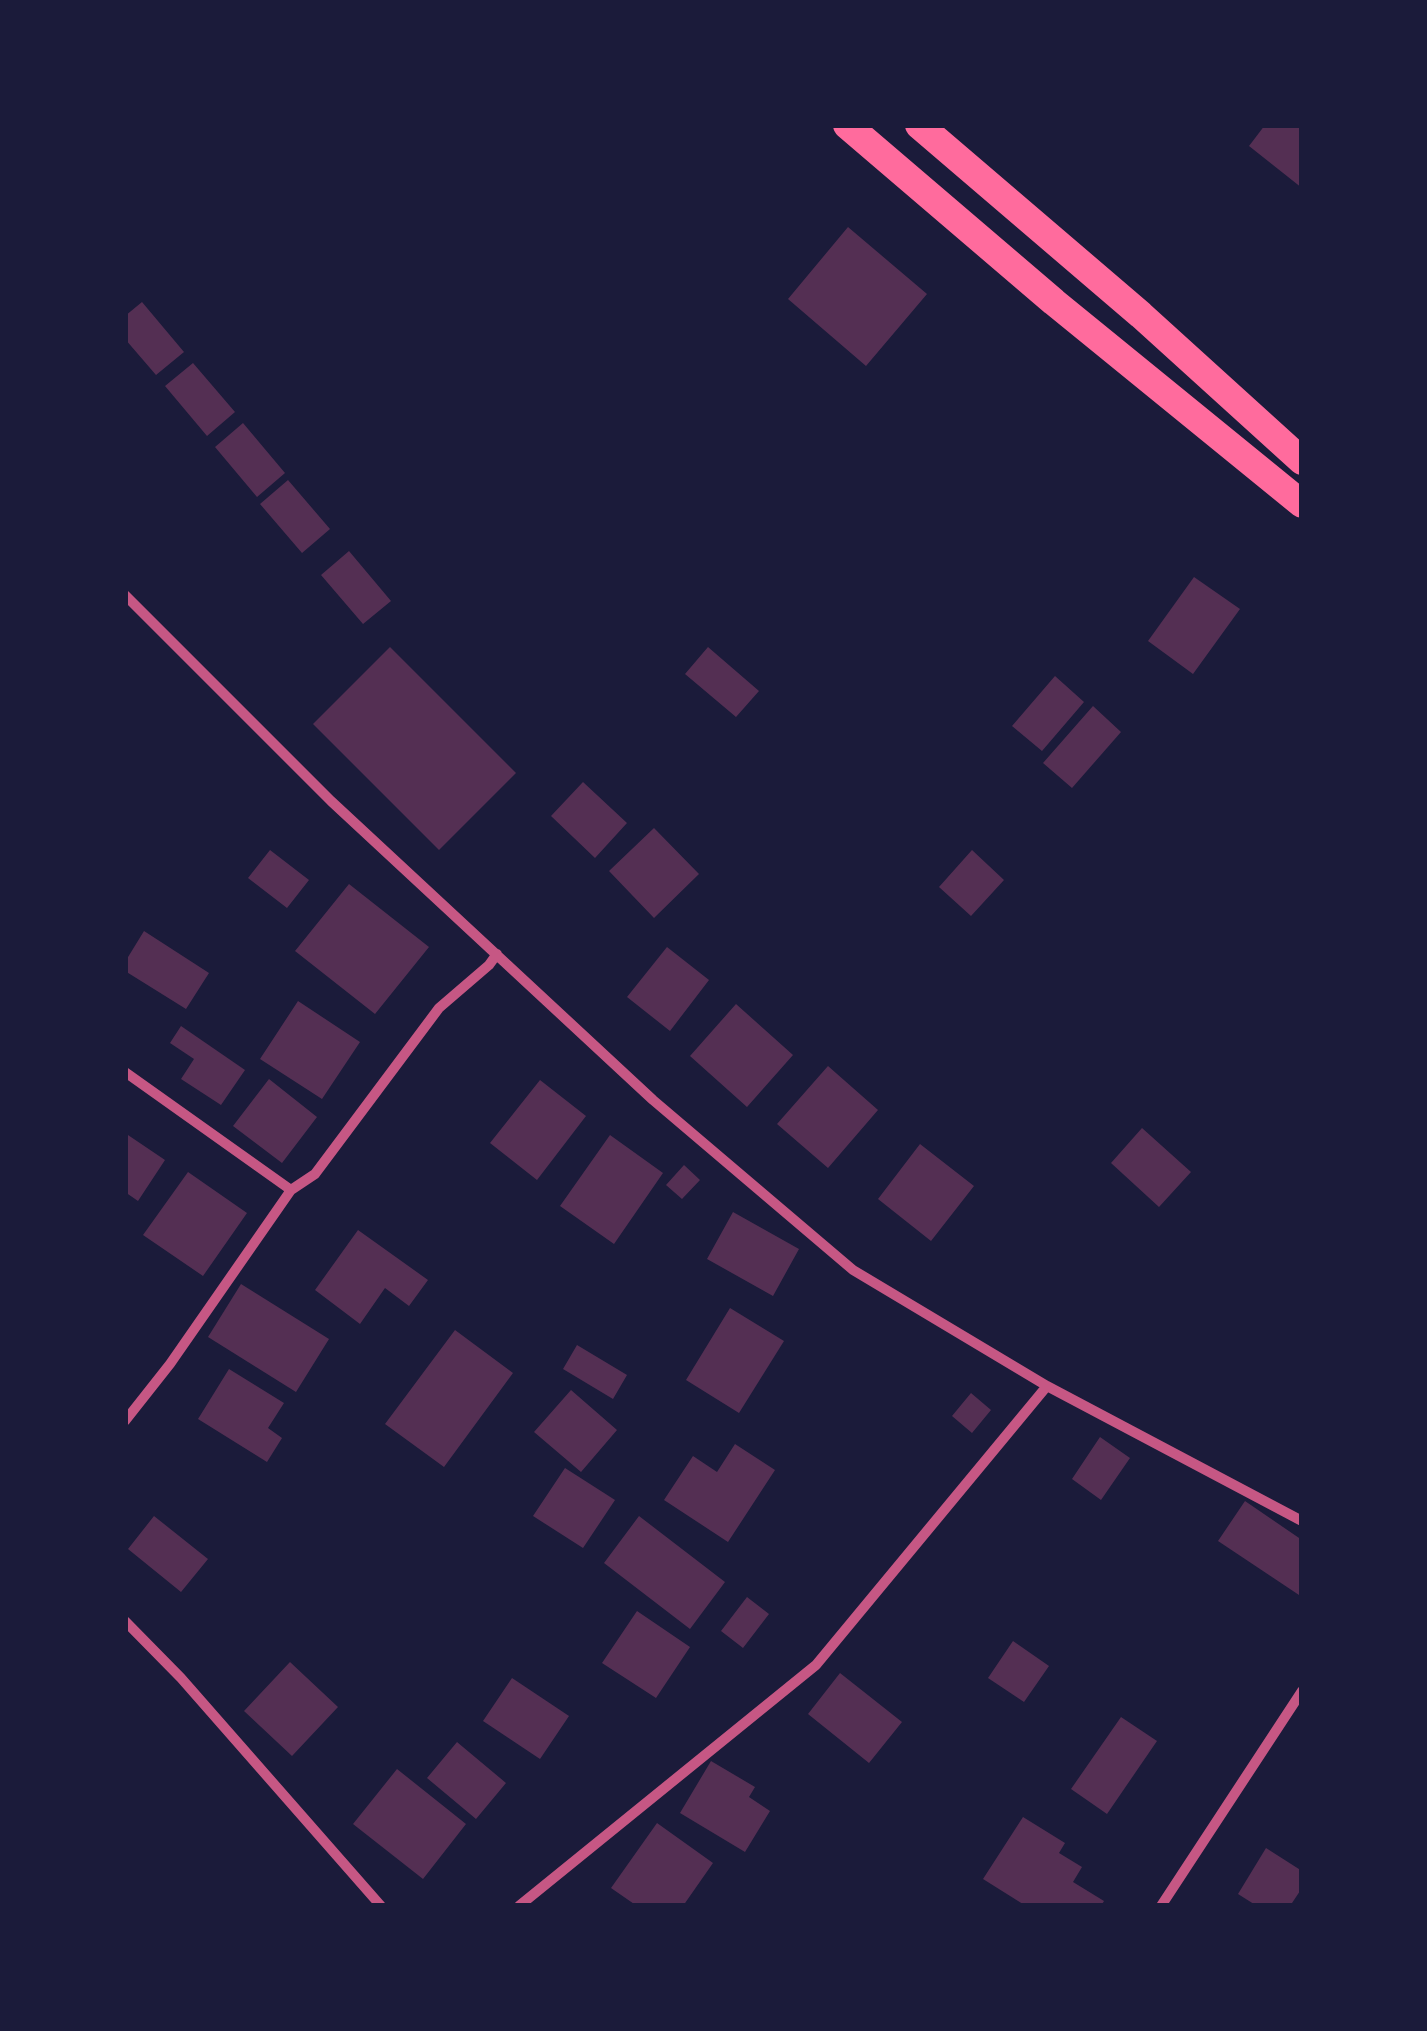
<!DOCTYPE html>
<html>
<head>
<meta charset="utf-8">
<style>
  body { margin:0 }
  #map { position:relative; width:1427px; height:2031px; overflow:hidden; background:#1b1b3a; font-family:Helvetica,sans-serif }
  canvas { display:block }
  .frame { position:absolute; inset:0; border:128px solid #1b1b3a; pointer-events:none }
</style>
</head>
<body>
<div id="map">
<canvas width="1427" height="2031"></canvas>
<div class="frame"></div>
</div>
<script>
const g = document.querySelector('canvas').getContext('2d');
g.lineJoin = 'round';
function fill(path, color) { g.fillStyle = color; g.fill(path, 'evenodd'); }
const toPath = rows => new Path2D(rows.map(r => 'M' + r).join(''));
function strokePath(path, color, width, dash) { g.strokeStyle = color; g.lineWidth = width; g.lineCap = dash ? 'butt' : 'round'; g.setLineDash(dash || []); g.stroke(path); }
fill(toPath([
  [1265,125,1302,125,1302,188,1249,146],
  [848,227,927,294,866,366,788,299],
  [142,302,184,352,156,375,125,339,125,316],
  [193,363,235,412,207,436,165,386],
  [243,423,285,473,257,497,215,447],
  [288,480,330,529,302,553,260,504],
  [349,551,391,601,363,624,321,575],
  [1194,577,1240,609,1193,674,1148,641],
  [390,647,516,773,439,850,313,724],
  [708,647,759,691,736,717,685,674],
  [1055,676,1084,702,1042,751,1012,726],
  [1093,706,1121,732,1072,788,1043,763],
  [583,782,627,823,595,858,551,816],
  [654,828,699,874,654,918,609,871],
  [270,850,309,880,287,908,248,878],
  [972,850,1004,880,971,916,939,887],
  [349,884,429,947,375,1014,295,951],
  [144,931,209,973,186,1009,125,971,125,962],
  [667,947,709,980,670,1031,627,997],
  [298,1001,360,1042,322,1099,260,1059],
  [736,1004,793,1055,747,1107,690,1056],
  [181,1026,245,1070,221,1105,181,1079,194,1059,170,1043],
  [828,1066,878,1110,828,1168,777,1124],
  [269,1079,317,1117,282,1163,233,1126],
  [540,1080,586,1116,537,1180,490,1143],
  [1142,1128,1191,1172,1159,1207,1111,1163],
  [125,1133,165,1160,138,1201,125,1192],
  [610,1135,663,1173,614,1244,560,1206],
  [920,1144,974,1186,931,1241,878,1199],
  [684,1165,700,1180,682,1199,666,1185],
  [188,1172,247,1213,203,1276,143,1235],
  [733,1212,799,1249,773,1296,707,1259],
  [358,1230,428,1280,409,1306,385,1288,360,1324,315,1290],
  [241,1284,329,1339,296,1392,208,1337],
  [730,1308,784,1341,739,1413,686,1380],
  [455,1330,513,1373,444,1467,385,1424],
  [577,1345,627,1375,613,1399,563,1369],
  [229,1369,284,1403,268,1428,282,1438,267,1462,198,1419],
  [571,1390,617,1430,581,1472,534,1432],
  [971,1393,991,1410,972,1433,952,1416],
  [1100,1437,1130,1458,1101,1500,1072,1479],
  [735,1444,775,1470,728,1542,664,1500,693,1456,717,1472],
  [565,1468,615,1500,583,1548,533,1516],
  [1245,1501,1302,1540,1302,1597,1218,1541],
  [154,1516,208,1559,181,1592,128,1549],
  [639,1516,725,1582,690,1629,604,1563],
  [747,1597,769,1614,743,1648,721,1631],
  [637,1611,690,1647,656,1698,602,1663],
  [1013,1641,1049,1666,1024,1702,988,1678],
  [290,1662,338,1707,292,1756,244,1711],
  [840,1673,902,1722,869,1763,808,1714],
  [512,1678,569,1716,540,1759,483,1721],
  [1121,1717,1157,1741,1107,1814,1071,1789],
  [457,1742,506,1783,476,1819,427,1778],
  [711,1761,755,1787,749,1797,770,1811,745,1852,680,1813],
  [397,1769,466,1824,423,1879,353,1824],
  [1023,1817,1065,1843,1059,1853,1082,1867,1073,1882,1104,1901,1101,1906,1026,1906,983,1879],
  [657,1823,713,1863,683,1906,637,1906,611,1888],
  [1266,1848,1302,1871,1302,1888,1290,1906,1257,1906,1238,1894]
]), '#542f53');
strokePath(toPath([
  [125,595,331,801,653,1100,853,1270,1047,1386,1302,1521],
  [125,1072,291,1190,315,1174,439,1008,489,965,497,954],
  [125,1421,170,1364,291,1190],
  [125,1621,181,1678,381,1906],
  [519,1906,816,1665,1047,1386],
  [1161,1906,1302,1691]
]), '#c65784', 10);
strokePath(toPath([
  [847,125,1054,302,1302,504],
  [919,125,1141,315,1302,461]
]), '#ff6b9d', 28);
</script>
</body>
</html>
